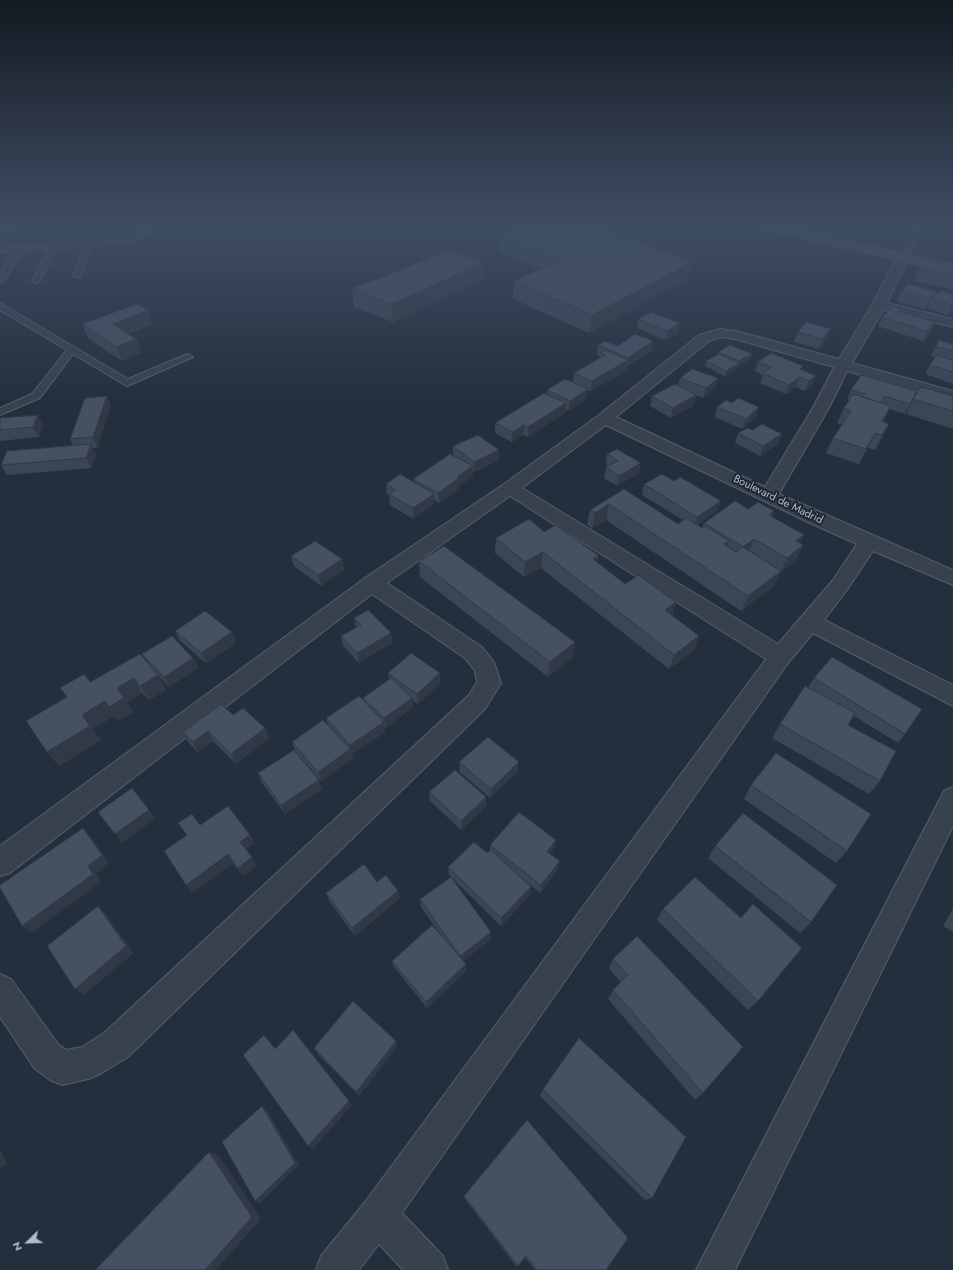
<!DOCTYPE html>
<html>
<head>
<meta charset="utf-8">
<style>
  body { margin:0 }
  #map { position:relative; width:953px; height:1270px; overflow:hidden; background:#242f3e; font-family:Jost,sans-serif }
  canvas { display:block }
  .north { position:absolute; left:8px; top:1222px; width:40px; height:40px; -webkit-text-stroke:3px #1d2633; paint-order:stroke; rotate:247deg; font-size:11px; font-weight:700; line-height:16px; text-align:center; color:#b4bcc9 }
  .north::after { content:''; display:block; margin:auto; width:14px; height:18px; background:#b4bcc9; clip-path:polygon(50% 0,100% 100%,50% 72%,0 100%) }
</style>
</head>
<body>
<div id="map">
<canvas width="953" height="1270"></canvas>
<div class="north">N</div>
</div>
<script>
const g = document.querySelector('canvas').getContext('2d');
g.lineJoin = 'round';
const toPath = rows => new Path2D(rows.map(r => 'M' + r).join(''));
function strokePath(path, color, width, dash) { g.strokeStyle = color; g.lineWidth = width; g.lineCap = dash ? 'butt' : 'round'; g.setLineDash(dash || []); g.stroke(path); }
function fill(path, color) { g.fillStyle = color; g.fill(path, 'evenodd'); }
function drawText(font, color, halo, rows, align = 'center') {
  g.font = font + ' Jost,sans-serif'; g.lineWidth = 4; g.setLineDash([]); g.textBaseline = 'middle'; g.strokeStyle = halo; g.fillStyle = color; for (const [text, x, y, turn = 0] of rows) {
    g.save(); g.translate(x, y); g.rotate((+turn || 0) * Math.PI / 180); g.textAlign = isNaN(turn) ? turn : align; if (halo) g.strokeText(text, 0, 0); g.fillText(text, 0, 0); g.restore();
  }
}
const lane = toPath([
  [150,226,157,227,139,240,120,244,92,246,80,278,73,276,84,247,57,248,40,281,36,283,32,281,49,249,21,251,4,281,0,283,0,274,13,251,0,252,0,248,120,240,133,236,150,226],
  [913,226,921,226,910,251,903,253,902,251,913,226],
  [0,303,128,379,185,355,188,354,193,357,127,386,73,354,40,398,0,415,0,408,32,394,67,350,0,310,0,303]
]);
const street = toPath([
  [0,226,19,226,17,228,0,233,0,226],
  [906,247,912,251,887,303,953,319,953,327,883,310,852,363,953,391,953,401,847,371,830,406,779,494,953,570,953,585,873,551,847,590,824,620,953,685,953,706,813,633,788,663,402,1213,443,1256,448,1270,403,1270,379,1244,359,1270,316,1270,321,1256,365,1202,766,659,510,496,387,583,482,647,494,662,501,683,485,709,128,1057,100,1074,88,1079,62,1085,50,1080,34,1068,0,1017,0,974,11,979,58,1044,66,1050,82,1047,104,1033,469,695,477,682,475,671,466,659,372,594,10,873,0,876,0,846,365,578,504,484,599,415,699,335,720,329,736,331,839,359,872,305,900,251,906,247],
  [721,337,735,339,834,367,814,406,765,487,616,417,709,341,721,337],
  [606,425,810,523,857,544,833,580,778,644,522,488,606,425],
  [953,787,953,826,735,1270,696,1270,944,791,953,787]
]);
const secondary = toPath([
  [760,226,781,226,953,265,953,273,766,229,760,226]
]);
strokePath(lane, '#565f6c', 2);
strokePath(street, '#565f6c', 2);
strokePath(secondary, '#565f6c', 2);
fill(lane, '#38414e');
fill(street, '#38414e');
fill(secondary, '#465061');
fill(toPath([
  [499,234,688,279,589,333,513,299,514,281,541,269,499,251],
  [483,263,483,280,393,322,354,307,352,289],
  [953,266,953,290,914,281,920,268],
  [901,291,935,295,953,295,953,313,951,312,947,315,927,308,927,307,925,309,897,301],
  [900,308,899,311,931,332,923,341,878,326,882,317],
  [638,319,678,333,665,340,637,328],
  [82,324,153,324,128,334,136,339,141,353,122,361,88,338],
  [798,332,828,338,819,349,794,342],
  [953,339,953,384,925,374,930,365,935,357,931,356,939,340,951,343],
  [653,341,652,351,627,366,627,370,591,391,588,390,586,399,568,411,565,409,565,413,528,437,523,435,512,442,495,433,495,423,546,394,547,390,573,382,574,373,599,358,600,356,597,355,598,345,618,346],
  [718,352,752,354,750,359,738,366,738,368,725,376,705,366,706,361,717,355],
  [758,362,802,370,812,385,805,391,796,387,786,394,760,383,763,375,755,371],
  [680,378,718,378,715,388,703,398,696,395,694,405,671,418,650,406,652,396,678,386],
  [851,390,917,391,905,414,889,409,883,422,889,424,882,439,875,450,868,448,859,464,826,453,833,438,842,425,837,423,844,408,849,401,847,400],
  [953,396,953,429,906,414,913,399],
  [732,403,759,407,756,417,742,429,715,417,717,407],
  [111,406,97,448,92,448,96,455,91,468,7,475,1,465,73,446,70,439],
  [0,418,43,425,39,437,0,441],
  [738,433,778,444,760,456,735,443],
  [453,446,499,450,499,460,474,472,473,471,473,476,459,486,459,489,439,503,434,500,434,504,413,519,390,505,389,495,387,494,386,484,414,482,413,479,453,456],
  [607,454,639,473,617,486,604,478,606,467,608,466,606,465],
  [674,481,721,501,717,511,697,525,702,528,704,523,748,509,774,511,772,517,804,535,800,543,803,545,796,560,780,573,774,586,741,611,606,520,592,528,587,525,590,510,624,489,678,524,683,520,642,495,644,484],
  [544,532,597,563,625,584,676,602,672,616,694,651,669,669,541,568,524,577,495,553,496,538],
  [291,556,342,559,344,570,321,586,294,566],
  [419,561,573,657,548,677,420,577],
  [354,618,391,633,392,643,359,663,343,646,341,636,356,628],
  [175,631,232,632,236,643,206,663,180,641],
  [142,654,193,658,198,668,169,687,158,675,166,690,149,700,142,693,127,702,133,712,118,721,114,716,92,729,101,740,59,766,47,752,67,697,90,682,147,662],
  [388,673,440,683,418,704,412,700,413,707,386,728,384,727,385,732,352,754,352,753,353,758,321,781,301,757,319,780,322,789,285,814,262,783,258,773,295,750,292,742,328,725,326,718,363,700,363,698,389,680],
  [814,678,905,734,898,743,854,716,848,725,880,781,869,794,772,738,780,724,808,688],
  [233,715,265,728,269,738,236,764,213,741,198,752,188,742,183,732],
  [459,762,518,771,490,798,460,772],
  [751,785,847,851,836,863,744,799],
  [429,792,486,806,461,830,430,801],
  [200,825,250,835,254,843,246,850,256,866,243,876,233,863,192,893,186,885,187,836],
  [490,845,554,848,550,854,558,869,540,893,523,879,531,887,530,895,501,926,449,875,448,867,487,853,490,851],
  [715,846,811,922,800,933,708,858],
  [377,882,398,891,400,898,355,936,329,901,326,893],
  [420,899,491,939,463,961,466,964,466,971,427,1008,394,967,392,961,443,938,421,907],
  [953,908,953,932,943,926],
  [663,909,741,918,758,1001,748,1010,657,920],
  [637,936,703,1093,695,1100,608,999,613,990,621,982,609,969,613,959],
  [397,1046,359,1096,318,1054,314,1048],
  [543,1089,652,1198,645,1200,540,1096],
  [464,1196,606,1270,535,1270,525,1257,518,1266,516,1266,465,1199]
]), '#3b4654');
fill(toPath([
  [692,262,688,279,589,333,592,315],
  [483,263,483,280,393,322,391,304],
  [937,292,934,299,931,298,927,307,925,309,929,300],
  [952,305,953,305,953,308,951,312,947,315],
  [148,310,153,324,118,338,113,324],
  [935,322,931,332,923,341,927,331],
  [680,323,678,333,665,340,667,331],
  [831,329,828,338,819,349,822,339],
  [136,339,141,353,122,361,116,347],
  [653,341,652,351,627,366,627,370,591,391,592,381,627,361,628,358],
  [752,354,750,359,738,366,738,368,725,376,726,371,739,364,739,361],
  [816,376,812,385,805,391,809,381],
  [800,377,796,387,786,394,789,385],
  [718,378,715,388,703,398,706,388],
  [588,389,586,399,568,411,570,401],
  [696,395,694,405,671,418,673,408],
  [107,396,111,406,97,448,93,437],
  [566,403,565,413,528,437,528,427],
  [891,406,884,421,876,434,882,421],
  [759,407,756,417,742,429,746,419],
  [38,415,43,425,39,437,33,427],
  [889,424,882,439,875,450,882,435],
  [524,425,523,435,512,442,513,432],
  [875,433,868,448,859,464,866,449],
  [782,434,778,444,760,456,763,446],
  [91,444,96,455,91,468,86,458],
  [499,450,499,460,474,472,474,462],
  [641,463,639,473,617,486,619,476],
  [473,466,473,476,459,486,459,489,439,503,438,493,457,477],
  [434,494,434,504,413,519,413,508],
  [721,501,717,511,694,527,697,517],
  [609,504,606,520,592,528,595,513],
  [774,511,768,527,769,515],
  [804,535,797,550,803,545,796,560,780,573,787,558,796,541],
  [754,539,748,554,743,547],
  [729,541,723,556,724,544],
  [543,552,541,568,524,577,525,562],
  [599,556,596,571,593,559],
  [342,559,344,570,321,586,318,575],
  [781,571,774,586,741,611,748,596],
  [676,602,672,617,665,610],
  [232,632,236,643,206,663,201,653],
  [391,633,392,643,359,663,357,653],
  [699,636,694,651,669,669,674,655],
  [575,642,573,657,548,677,550,662],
  [193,658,198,668,169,687,164,677],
  [440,673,440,683,418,704,417,694],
  [158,675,166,690,149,700,140,686],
  [134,678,142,693,127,702,133,712,118,721,109,707,117,688],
  [412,698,413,707,386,728,384,718],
  [105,701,114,716,92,729,101,740,59,766,47,752,82,715],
  [384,722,385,732,352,754,350,745],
  [265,728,269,738,236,764,231,754],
  [208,731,213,741,198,752,193,742],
  [350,749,353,758,321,781,318,772],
  [519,762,518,771,490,798,491,789],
  [319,780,322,789,285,814,281,805],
  [486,797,486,806,461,830,461,821],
  [149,810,156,818,122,843,115,834],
  [83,828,91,837,109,863,96,874,101,882,32,933,22,926,88,866],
  [250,835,254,843,245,851,240,842],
  [556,840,554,848,546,860,547,852],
  [228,854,233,863,192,893,186,885],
  [252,857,256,866,243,876,238,868],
  [560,861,558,869,540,893,541,885],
  [531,887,530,895,501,926,501,918],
  [398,891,400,898,355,936,352,928],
  [98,906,106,914,134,953,84,995,75,989],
  [491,932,491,939,461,963,460,956],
  [466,964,466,971,427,1008,426,1002],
  [264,1035,269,1040,280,1054,275,1049],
  [396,1041,397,1046,359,1096,356,1092],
  [349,1101,352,1105,313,1149,308,1146],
  [262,1106,267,1110,299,1165,260,1203,255,1201],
  [0,1150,7,1163,0,1169],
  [209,1152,219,1156,261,1219,216,1270,205,1270]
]), '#303945');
const building = toPath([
  [523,226,541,226,556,231,566,226,595,226,692,262,592,315,514,281,562,259,499,234,523,226],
  [451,250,483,263,391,304,352,289,451,250],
  [926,259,953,266,953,275,920,268,926,259],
  [909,284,937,292,929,300,901,291,909,284],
  [942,291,953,295,953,305,952,305,931,298,942,291],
  [137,304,148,310,113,324,136,339,116,347,82,324,137,304],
  [893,306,900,308,897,311,935,322,927,331,882,317,893,306],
  [651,312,680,323,667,331,638,319,651,312],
  [806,322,831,329,822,339,798,332,806,322],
  [635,334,653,341,628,358,598,345,605,341,618,346,635,334],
  [953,339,953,351,936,347,939,340,951,344,953,339],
  [730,345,752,354,739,361,718,352,730,345],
  [606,350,628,360,592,381,574,373,605,355,600,353,606,350],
  [771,353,803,366,800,369,816,376,809,381,800,377,789,385,763,373,772,367,758,362,771,353],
  [719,354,739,363,726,371,706,361,719,354],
  [937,355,953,360,953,372,930,365,937,355],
  [692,369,718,378,706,388,680,378,692,369],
  [861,375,917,391,910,404,884,396,881,403,863,397,865,394,851,390,861,375],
  [565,379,588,389,570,401,547,390,565,379],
  [675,384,696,395,673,408,652,396,675,384],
  [921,387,953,396,953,411,913,399,921,387],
  [544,393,566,403,528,427,524,425,513,432,495,423,544,393],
  [853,394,891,406,882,421,889,424,882,435,875,433,866,449,833,438,851,411,844,408,853,394],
  [107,396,93,437,70,439,85,398,107,396],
  [738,398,759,407,746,419,717,407,726,400,732,403,738,398],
  [38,415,33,427,0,430,0,418,38,415],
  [762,424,782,434,763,446,738,433,747,428,752,430,762,424],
  [478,435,499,450,474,462,453,446,478,435],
  [91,444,86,458,1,465,7,451,91,444],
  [617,449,641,463,619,476,606,467,618,461,607,454,617,449],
  [450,454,473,466,457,477,459,478,438,493,413,479,450,454],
  [400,474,434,494,413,508,389,494,396,490,386,484,400,474],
  [662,474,674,481,680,477,721,501,697,517,644,484,662,474],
  [624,489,678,524,686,518,702,528,705,526,729,541,724,544,736,552,743,547,781,571,748,596,609,504,595,513,590,510,624,489],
  [735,501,748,509,758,502,774,511,769,515,804,535,796,541,803,545,787,558,754,539,743,547,704,523,735,501],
  [529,519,544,532,556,525,599,556,593,559,625,584,639,575,676,602,665,610,699,636,674,655,543,552,525,562,496,538,529,519],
  [315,541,342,559,318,575,291,556,315,541],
  [444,546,575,642,550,662,419,561,444,546],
  [368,610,391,633,357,653,341,636,361,625,354,618,368,610],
  [205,611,232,632,201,653,175,631,205,611],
  [172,636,193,658,164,677,142,654,172,636],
  [411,653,440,673,417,694,388,673,411,653],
  [140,654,158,675,140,686,134,678,117,688,124,698,109,707,105,701,82,715,90,726,47,752,26,721,67,697,60,688,84,674,90,682,140,654],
  [832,657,922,709,905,734,814,678,832,657],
  [391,678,412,698,384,718,363,698,391,678],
  [805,686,855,713,848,725,896,751,880,781,780,724,805,686],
  [359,696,384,722,350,745,326,718,359,696],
  [221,704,233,715,243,708,265,728,231,754,208,731,193,742,183,732,221,704],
  [323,720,350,749,318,772,292,742,323,720],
  [488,737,519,762,491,789,459,762,488,737],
  [294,750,319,780,281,805,258,773,294,750],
  [776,753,871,814,847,851,751,785,776,753],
  [455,770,486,797,461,821,429,792,455,770],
  [132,788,149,810,115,834,98,812,132,788],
  [228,806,250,835,240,842,252,857,238,868,228,854,186,885,164,851,187,835,178,823,192,814,200,825,228,806],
  [519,812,556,840,547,852,560,861,541,885,490,845,519,812],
  [743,813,837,885,811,922,715,846,743,813],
  [83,828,102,855,88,866,93,874,22,926,0,888,0,885,83,828],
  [474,842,487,853,491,850,531,887,501,918,448,867,474,842],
  [364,864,377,882,386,875,398,891,352,928,326,893,364,864],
  [451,877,491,932,460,956,420,899,451,877],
  [695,877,741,918,753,904,802,948,758,1001,663,909,695,877],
  [98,906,126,946,75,989,47,946,98,906],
  [432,925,466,964,426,1002,392,961,432,925],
  [637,936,743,1047,703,1093,613,990,628,975,613,959,637,936],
  [353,1001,396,1041,356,1092,314,1048,353,1001],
  [293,1030,349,1101,308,1146,243,1055,264,1035,275,1049,293,1030],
  [579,1038,686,1137,652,1198,543,1089,579,1038],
  [262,1106,295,1163,255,1201,222,1142,262,1106],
  [527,1120,628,1238,606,1270,537,1270,526,1256,518,1266,464,1196,527,1120],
  [209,1152,252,1217,205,1270,95,1270,209,1152]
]);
fill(building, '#455162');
strokePath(building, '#303945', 1);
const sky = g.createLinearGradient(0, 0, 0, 404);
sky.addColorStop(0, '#141a22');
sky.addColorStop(0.56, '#3f4d63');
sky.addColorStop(1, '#3f4d6300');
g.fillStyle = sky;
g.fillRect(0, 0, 953, 404);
drawText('11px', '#b4bcc9', '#1d2633', [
  ["Boulevard de Madrid",778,500,26]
]);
</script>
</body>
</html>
